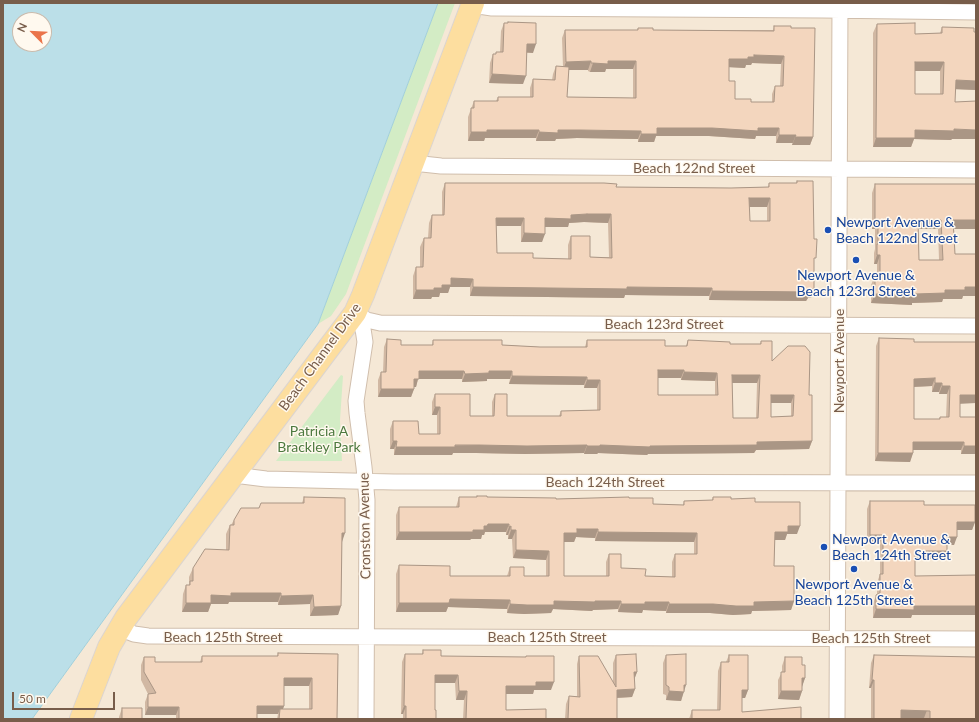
<!DOCTYPE html>
<html>
<head>
<meta charset="utf-8">
<style>
  body { margin:0 }
  #map { position:relative; width:979px; height:722px; overflow:hidden; background:#fdf6e8; font-family:Lato,sans-serif }
  canvas { display:block }
  .frame { position:absolute; inset:0; border:4px solid #785d4a; pointer-events:none }
  .north { position:absolute; left:12px; top:12px; width:40px; height:40px; box-sizing:border-box; background:#fff9ef; border:1px solid #c9bbad; border-radius:50%; rotate:294deg; font-size:11px; font-weight:700; line-height:16px; text-align:center; color:#785d4a }
  .north::after { content:''; display:block; margin:auto; width:14px; height:18px; background:#ea744a; clip-path:polygon(50% 0,100% 100%,50% 72%,0 100%) }
  .scale { position:absolute; left:12px; top:692px; width:103px; height:18px; box-sizing:border-box; border:2px solid #785d4a; border-top:0; padding-left:5px; font-size:12px; line-height:14px; white-space:nowrap; color:#785d4a; -webkit-text-stroke:3px #fff9ef; paint-order:stroke }
</style>
</head>
<body>
<div id="map">
<canvas width="979" height="722"></canvas>
<div class="frame"></div>
<div class="north">N</div>
<div class="scale">50 m</div>
</div>
<script>
const g = document.querySelector('canvas').getContext('2d');
g.lineJoin = 'round';
function fill(path, color) { g.fillStyle = color; g.fill(path, 'evenodd'); }
const toPath = rows => new Path2D(rows.map(r => 'M' + r).join(''));
function strokePath(path, color, width, dash) { g.strokeStyle = color; g.lineWidth = width; g.lineCap = dash ? 'butt' : 'round'; g.setLineDash(dash || []); g.stroke(path); }
function drawText(font, color, halo, rows, align = 'center') {
  g.font = font + ' Lato,sans-serif'; g.lineWidth = 3; g.setLineDash([]); g.textBaseline = 'middle'; g.strokeStyle = halo; g.fillStyle = color; for (const [text, x, y, turn = 0] of rows) {
    g.save(); g.translate(x, y); g.rotate((+turn || 0) * Math.PI / 180); g.textAlign = isNaN(turn) ? turn : align; if (halo) g.strokeText(text, 0, 0); g.fillText(text, 0, 0); g.restore();
  }
}
fill(toPath([
  [441,3,976,3,976,719,32,719,318,324]
]), '#f5e8d6');
fill(toPath([
  [438,3,455,3,346,294,331,316,318,324],
  [341,375,343,376,340,420,342,461,276,461]
]), '#d3ecc5');
const water = toPath([
  [3,3,438,3,318,324,32,719,3,719,3,3],
  [20,20,44,20,44,44,20,44,20,20]
]);
fill(water, '#bbdfe8');
strokePath(water, '#a1cfda', 1);
const street = toPath([
  [472,5,492,8,822,10,976,12],
  [413,163,441,166,976,170],
  [355,313,367,320,380,323,976,326],
  [355,313,363,329,365,342,356,401,357,413,364,467,367,500,366,719],
  [234,475,266,479,394,482,976,483],
  [119,628,134,634,148,636,976,639],
  [837,719,840,3]
]);
const primary = toPath([
  [81,719,109,647,126,618,355,313,363,295,473,3]
]);
strokePath(street, '#d0beac', 17);
strokePath(primary, '#dcd5d0', 24);
strokePath(street, '#fff', 15);
strokePath(primary, '#fdde9f', 22);
fill(toPath([
  [508,22,533,53,527,53,523,84,489,83,490,63,493,54,496,54,496,52,500,52,501,31,504,23,508,23],
  [877,24,915,34,940,33,942,27,976,32,976,90,955,89,952,139,951,140,914,139,911,147,873,147,873,33],
  [915,71,940,71,940,94,915,94],
  [774,26,791,28,813,137,810,145,792,145,793,143,776,143,776,136,756,136,755,139,709,136,656,136,654,142,638,142,638,139,577,138,556,139,555,141,536,141,536,138,485,138,484,141,468,141,468,117,474,101,496,101,498,97,530,97,530,88,533,79,552,80,553,74,556,66,563,67,562,38,565,30,637,30,638,28,653,30,773,30],
  [752,63,781,64,780,86,775,86,772,94,772,102,751,102,735,99,729,81,729,67,745,68,746,65,751,65],
  [606,69,633,69,633,98,567,97,569,70,588,70,588,71,590,72,605,72],
  [797,181,814,264,811,298,808,298,806,301,709,300,709,296,625,295,624,298,470,296,470,287,450,287,448,293,440,293,439,297,432,297,431,299,413,299,413,276,416,267,420,267,420,247,424,238,428,238,429,223,432,215,442,215,442,192,445,183,616,187,731,188,768,187,769,183,796,183],
  [749,207,767,207,767,221,750,221],
  [584,222,608,223,609,257,590,257,571,236,568,245,568,259,533,258,497,253,496,226,521,226,521,242,542,242,545,227,568,227,569,223],
  [875,184,976,184,976,229,954,229,955,254,963,296,962,299,943,299,942,302,912,303,912,305,871,303,871,285,875,276,877,276,877,264,874,264,874,253,875,249,875,229,872,229,872,193],
  [918,229,938,229,939,260,919,260],
  [879,338,914,342,976,342,976,403,960,403,960,417,976,417,976,454,961,454,961,450,913,450,913,453,910,462,875,461,876,346],
  [932,386,932,392,939,392,939,394,947,394,946,417,940,417,939,419,914,419,914,387],
  [387,339,401,345,432,345,433,340,502,345,540,347,585,347,587,340,665,346,686,346,688,340,730,344,760,344,761,341,772,361,809,395,812,441,809,449,756,450,754,453,648,454,647,455,598,453,597,454,584,454,584,453,525,454,476,453,453,453,452,455,394,455,394,449,390,449,390,429,393,421,419,434,437,434,437,415,432,415,432,402,435,394,470,416,492,416,492,402,495,394,507,416,559,416,561,411,597,410,597,388,584,388,584,385,509,384,510,379,487,379,487,381,462,382,462,379,418,379,416,387,414,387,414,389,411,397,378,397,378,380,381,372,383,372,384,347],
  [658,378,681,378,681,380,715,381,715,395,658,395],
  [732,383,757,383,756,418,733,418],
  [771,403,791,403,791,416,771,417],
  [304,497,342,542,341,606,338,615,310,616,310,604,278,605,278,602,229,602,228,604,211,604,208,612,182,612,183,594,186,585,189,585,189,577,193,568,226,550,226,534,230,525,231,525,234,520,259,508,302,503],
  [459,497,556,499,629,498,653,504,683,505,684,501,712,500,713,497,755,502,797,534,787,534,785,540,775,540,774,566,794,601,791,610,752,611,751,614,733,615,710,613,666,613,666,611,643,610,642,613,618,612,618,609,593,610,592,611,553,609,551,613,524,614,507,613,507,609,448,607,446,612,396,612,396,574,399,565,450,576,507,576,510,567,524,576,546,576,546,560,513,558,512,539,508,539,508,535,506,535,506,532,485,532,484,535,482,535,481,539,471,539,470,540,396,540,396,515,399,507,456,507],
  [576,537,595,538,595,541,694,542,694,554,675,554,672,562,672,577,645,576,621,568,609,554,606,562,606,576,564,576,564,542,574,542],
  [870,501,924,505,975,522,972,530,957,530,954,545,947,545,944,559,915,559,912,615,911,618,873,618,873,603,877,594,877,583,880,574,880,543,867,543,867,509],
  [423,650,551,690,534,690,533,694,506,694,506,710,546,719,463,719,464,700,456,700,455,683,435,683,435,710,436,719,403,719,403,714,401,714,402,662,405,654,422,654],
  [278,653,338,654,337,719,277,719,278,714,257,714,257,719,176,719,176,715,145,715,145,702,148,694,141,680,141,665,144,657,155,662,200,662,202,656,277,656],
  [284,686,309,686,309,709,283,709,284,706],
  [616,655,637,672,634,680,635,689,632,697,617,698,617,719,565,719,566,704,569,696,577,696,577,664,579,656,613,682,613,663],
  [666,655,684,690,681,701,666,700,666,695,663,694,663,663],
  [729,655,748,690,745,698,742,698,742,712,801,719,689,719,692,710,717,710,718,671,721,662,726,662],
  [874,655,976,719,927,719,924,718,901,718,901,719,871,719,871,688,869,688,871,663],
  [785,657,802,665,805,678,802,686,802,691,799,700,778,699,778,680,782,672,782,666],
  [122,708,142,719,119,719,119,717]
]), '#d1b8a3');
fill(toPath([
  [527,44,536,44,533,53,524,52],
  [754,55,784,56,781,64,752,63,751,65,746,65,745,68,726,67,729,59,748,57],
  [591,61,588,70,563,70,566,62],
  [608,61,636,61,633,69,606,69,605,72,590,72,593,63],
  [915,62,944,62,940,71,912,71],
  [492,74,526,76,523,84,489,83],
  [956,80,976,81,976,90,952,89],
  [657,128,779,128,776,136,756,136,755,139,709,136,656,136,654,142,638,142,641,134],
  [954,129,976,130,976,139,952,139,951,140,914,139,911,147,873,147,876,138,915,130],
  [487,130,539,130,536,138,485,138,484,141,468,141,471,132],
  [558,130,580,130,641,131,638,139,577,138,556,139,555,141,536,141,539,132],
  [779,135,796,135,793,143,776,143],
  [795,137,813,137,810,145,792,145],
  [749,198,770,198,767,207,746,207],
  [587,214,611,214,608,223,584,222,569,223,568,227,542,227,545,218,571,215],
  [496,218,524,218,521,226,493,226],
  [875,220,878,220,875,229,872,229],
  [918,220,941,220,938,229,915,229],
  [953,220,976,220,976,229,950,229],
  [524,233,545,234,542,242,521,242],
  [877,255,880,255,877,264,874,264],
  [451,278,473,279,470,287,450,287,448,293,440,293,439,297,432,297,431,299,413,299,416,290,434,288,442,285],
  [473,287,627,287,712,288,709,296,625,295,624,298,470,296],
  [965,287,976,287,976,296,963,296,962,299,943,299,942,302,912,303,912,305,871,303,875,294,915,294],
  [814,289,811,298,808,298,806,301,709,300,712,291],
  [658,370,684,370,681,378,655,378],
  [419,371,464,371,462,379,418,379,416,387,411,387,414,379],
  [489,371,512,371,510,379,487,379,487,381,462,382,465,374],
  [684,372,717,373,715,381,681,380],
  [732,375,760,375,757,383,729,383],
  [512,376,587,377,584,385,509,384],
  [935,378,932,386,911,387,914,379],
  [587,380,600,380,597,388,584,388],
  [935,383,942,383,939,392,932,392],
  [942,386,950,386,947,394,939,394],
  [381,389,414,389,411,397,378,397],
  [771,395,794,395,791,403,768,403],
  [960,395,976,395,976,403,957,404],
  [435,407,440,407,437,415,432,415],
  [393,441,397,441,394,449,390,449],
  [812,441,809,449,756,450,754,453,648,454,647,455,598,453,597,454,584,454,587,446,600,445,650,446,757,442],
  [913,442,964,442,961,450,910,450],
  [479,445,587,445,584,453,525,454,476,453,453,453,452,455,394,455,396,447],
  [964,446,976,446,976,454,961,454],
  [878,453,913,453,910,462,875,461],
  [957,522,975,522,972,530,954,530],
  [488,524,509,524,506,532,485,532,484,535,482,535,481,539,471,539,470,540,396,540,399,532,473,530,484,526],
  [511,526,508,535,506,535,509,527],
  [788,526,800,526,797,534,787,534,785,540,772,540,775,532],
  [577,529,598,529,595,538,576,537,574,542,561,542,564,533],
  [511,530,516,530,512,539,508,539],
  [598,532,697,533,694,542,595,541],
  [342,533,345,533,342,542],
  [870,535,883,535,880,543,867,543],
  [947,537,957,537,954,545,944,545],
  [516,550,549,551,546,560,513,558],
  [915,551,947,551,944,559,912,559],
  [231,593,281,593,278,602,229,602,228,604,211,604,208,612,182,612,186,603,211,595],
  [313,595,310,604,278,605,281,596],
  [450,599,510,600,507,609,448,607,446,612,396,612,399,603],
  [554,601,621,601,618,609,593,610,592,611,553,609,551,613,524,614,507,613,510,604],
  [794,601,791,610,752,611,751,614,733,615,710,613,666,613,669,604],
  [645,602,669,602,666,611,643,610,642,613,618,612,621,604],
  [341,606,338,615,310,616,314,607],
  [914,606,976,606,976,615,912,615,911,618,873,618,876,609],
  [634,672,637,672,634,680],
  [435,675,458,675,455,683,432,683],
  [284,678,312,678,309,686,281,686],
  [802,678,805,678,802,687],
  [872,680,874,680,871,688,869,688],
  [536,682,554,682,551,690,534,690,533,694,503,694,506,686],
  [684,685,686,685,681,701,666,700,669,691],
  [635,689,632,697,614,698,617,690],
  [742,690,748,690,745,698,739,698],
  [459,691,467,691,464,700,456,700],
  [781,691,802,691,799,700,778,699],
  [257,706,284,706,281,714,280,709,278,714,254,714],
  [404,706,406,706,403,714,401,714],
  [148,707,179,707,176,715,145,715],
  [901,710,927,710,924,718,898,718]
]), '#aa9685');
const building = toPath([
  [508,22,536,23,536,44,527,44,526,76,492,74,493,54,496,54,496,52,503,52,504,23,508,23,508,22],
  [915,23,915,34,942,33,942,27,974,28,974,32,976,32,976,81,956,80,955,102,976,101,976,130,954,129,954,131,915,130,915,138,876,138,877,24,915,23],
  [915,62,944,62,943,94,915,94,915,62],
  [774,26,791,26,791,28,815,28,813,137,795,137,796,135,779,135,779,128,758,128,758,131,712,128,657,128,657,134,641,134,641,131,580,130,558,130,558,133,539,132,539,130,487,130,487,132,471,132,471,108,474,108,474,101,498,101,498,97,533,97,533,79,555,80,556,66,569,67,567,97,636,98,636,61,608,61,608,64,593,63,591,63,591,61,566,62,565,30,638,30,638,28,653,28,653,30,774,31,774,26],
  [754,55,784,56,783,86,775,86,774,102,751,102,751,99,735,99,735,81,729,81,729,59,748,59,748,57,754,57,754,55],
  [797,181,813,181,814,239,817,239,816,258,814,258,814,289,810,289,810,292,712,291,712,288,627,287,627,289,473,287,473,279,451,278,451,285,442,285,442,288,434,288,434,290,416,290,416,267,423,267,424,238,431,238,432,215,444,215,445,183,604,183,617,184,616,187,731,188,769,187,769,183,797,183,797,181],
  [749,198,770,198,770,221,750,221,749,198],
  [587,214,611,214,612,258,590,257,590,236,571,236,571,259,533,258,533,253,497,253,496,218,524,218,524,233,545,234,545,218,571,219,571,215,587,214],
  [875,184,976,184,976,220,953,220,955,254,976,254,976,287,965,287,965,290,945,290,945,293,915,294,915,296,875,294,875,276,880,276,880,255,877,255,877,244,878,244,878,220,875,220,875,184],
  [918,220,941,220,943,260,919,260,918,220],
  [879,338,914,339,914,342,976,342,976,395,960,395,960,417,976,417,976,446,964,446,964,442,913,442,913,453,878,453,879,338],
  [935,378,935,383,942,383,942,386,950,386,949,417,940,417,940,419,914,419,914,379,935,378],
  [387,339,401,340,401,345,433,345,433,340,502,340,502,345,540,347,587,347,587,340,665,340,665,346,687,346,688,340,730,342,730,344,761,344,761,341,772,341,772,361,788,346,805,346,810,352,809,395,812,395,812,441,757,442,757,445,650,446,650,447,600,445,600,446,587,446,587,445,527,446,479,445,455,445,455,447,396,447,397,441,393,441,393,421,418,421,419,434,440,434,440,407,435,407,435,394,470,394,470,416,494,416,495,394,507,394,507,416,561,416,561,411,600,410,600,380,587,380,587,377,512,376,512,371,489,371,489,373,465,374,464,371,419,371,419,379,414,379,414,389,381,389,381,372,386,372,387,339],
  [658,370,684,370,684,372,717,373,718,395,658,395,658,370],
  [732,375,760,375,758,418,733,418,732,375],
  [771,395,794,395,793,416,771,417,771,395],
  [477,496,487,496,487,497,556,498,556,499,629,497,629,498,653,498,653,504,684,505,684,501,713,500,713,497,731,497,731,499,755,498,755,502,800,502,800,526,788,526,788,532,775,532,774,566,794,566,794,601,754,602,754,606,736,606,713,604,669,604,669,602,645,602,645,604,621,604,621,601,595,601,595,602,554,601,554,605,527,605,510,604,510,600,450,599,449,603,399,603,399,565,450,566,450,576,510,576,510,567,524,567,524,576,549,576,549,551,516,550,516,530,511,530,511,526,509,527,509,524,488,524,487,526,484,526,484,530,473,530,473,532,399,532,399,507,459,507,459,497,477,497,477,496],
  [577,529,598,529,598,532,697,533,697,554,675,554,675,577,645,576,646,569,621,568,621,554,609,554,609,576,564,576,564,533,577,533,577,529],
  [304,497,345,498,345,533,342,533,341,606,314,607,313,595,281,596,281,593,231,593,231,596,211,595,211,603,186,603,186,585,190,585,190,581,193,581,193,568,205,549,229,550,230,525,234,525,234,520,241,508,259,508,261,503,304,503,304,497],
  [870,501,924,501,924,505,975,505,975,522,957,522,957,537,947,537,947,551,915,551,915,576,976,575,976,606,914,606,914,610,876,609,876,595,880,593,880,574,883,574,883,535,870,535,870,501],
  [423,650,441,650,441,656,526,657,526,656,554,656,554,682,536,682,536,686,506,686,506,710,546,709,546,719,466,719,467,691,459,691,458,675,435,675,435,710,436,710,436,719,406,719,406,706,404,706,405,654,423,654,423,650],
  [278,653,338,654,337,719,279,719,280,709,312,709,312,678,284,678,284,706,257,706,257,719,179,719,179,707,148,707,148,694,156,693,144,672,144,657,155,657,155,662,202,662,202,656,278,656,278,653],
  [636,654,637,672,634,672,635,689,617,690,617,719,568,719,569,696,580,697,579,656,598,656,616,687,616,655,636,654],
  [686,654,686,685,684,685,684,692,669,691,669,687,666,685,666,655,686,654],
  [729,655,748,655,748,690,742,690,742,712,801,707,801,719,692,719,692,710,720,710,721,662,729,662,729,655],
  [874,655,976,657,976,719,930,719,930,711,901,710,901,719,874,719,874,680,872,680,874,655],
  [785,657,802,657,802,665,805,665,805,678,802,678,802,691,781,691,781,672,785,672,785,657],
  [122,708,142,708,142,719,122,719,122,708]
]);
fill(building, '#f3d6be');
strokePath(building, '#aa9685', 1);
for (const [x, y, r, color] of [
  [828,230,4,"#1a4fb4"],
  [856,260,4,"#1a4fb4"],
  [824,547,4,"#1a4fb4"],
  [854,569,4,"#1a4fb4"]
]) { const dot = new Path2D(); dot.arc(x, y, r, 0, 2 * Math.PI); g.fillStyle = color; g.fill(dot); strokePath(dot, '#fff9ef', 1.5); }
drawText('14px', '#785d4a', '#fff9ef', [
  ["Beach 122nd Street",694,168],
  ["Beach 123rd Street",664,324],
  ["Beach Channel Drive",320,357,-54],
  ["Newport Avenue",839,361,-90],
  ["Beach 124th Street",605,482],
  ["Cronston Avenue",365,526,-91],
  ["Beach 125th Street",223,637],
  ["Beach 125th Street",547,637],
  ["Beach 125th Street",871,638]
]);
drawText('14px', '#164399', '#fff9ef', [
  ["Newport Avenue &",836,222],
  ["Beach 122nd Street",836,238],
  ["Newport Avenue &",856,275,"center"],
  ["Beach 123rd Street",856,291,"center"],
  ["Newport Avenue &",832,539],
  ["Beach 124th Street",832,555],
  ["Newport Avenue &",854,584,"center"],
  ["Beach 125th Street",854,600,"center"]
], 'left');
drawText('14px', '#4d793f', '#fff9ef', [
  ["Patricia A",319,431],
  ["Brackley Park",319,447]
]);
</script>
</body>
</html>
